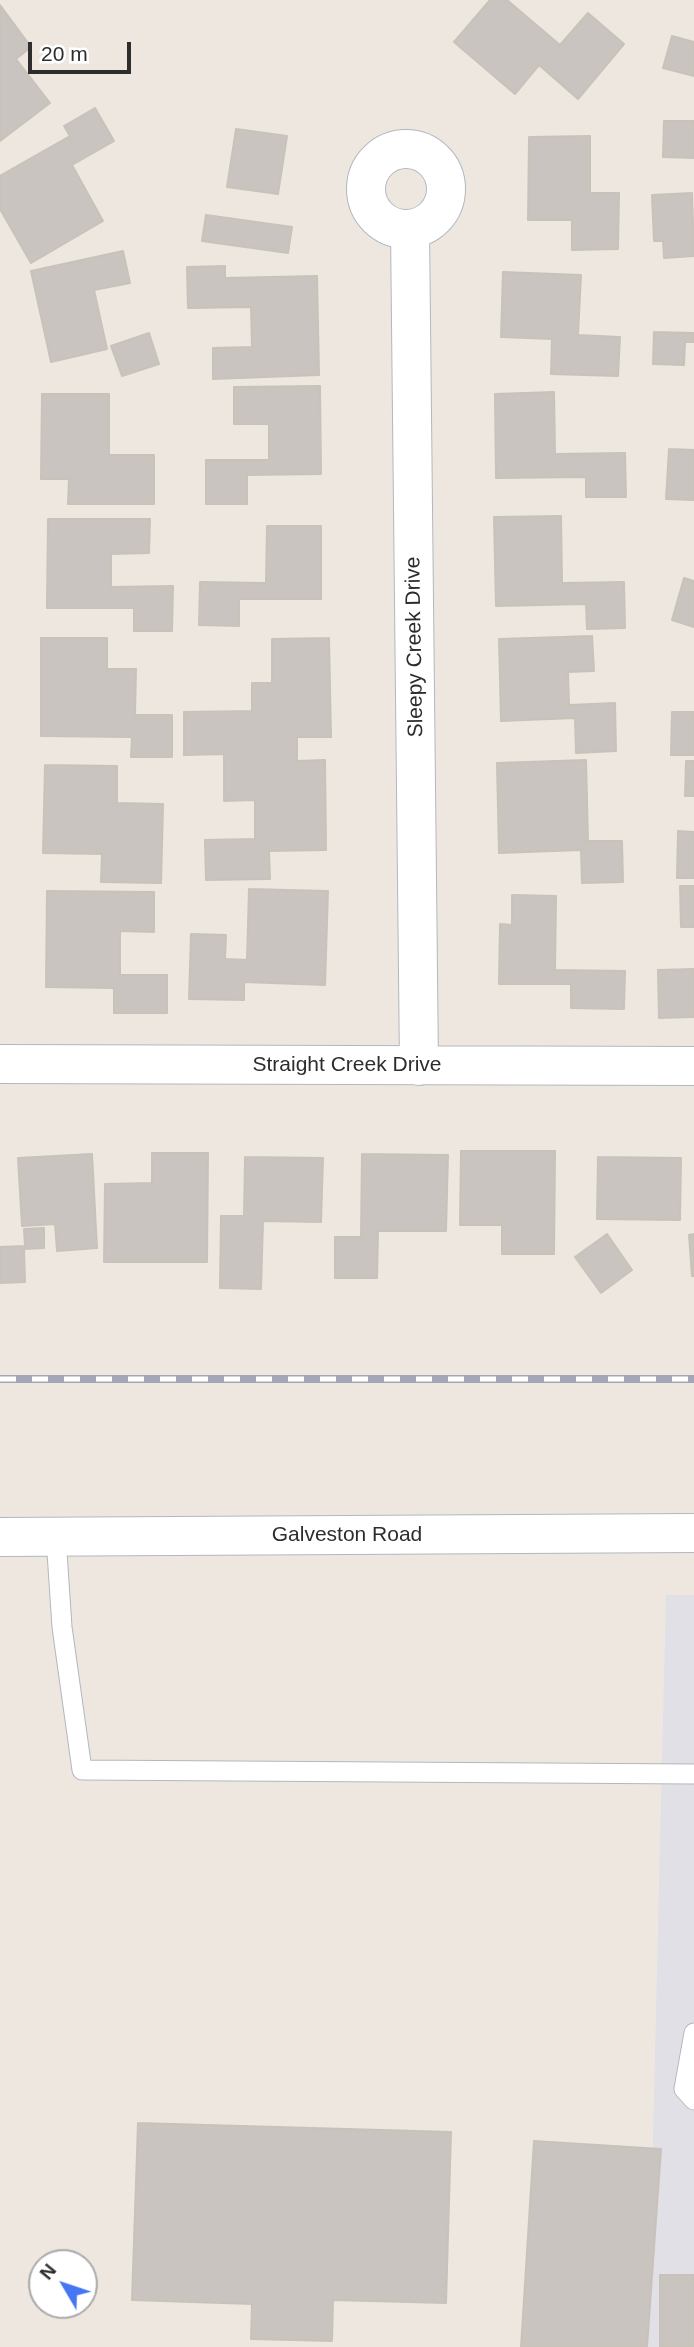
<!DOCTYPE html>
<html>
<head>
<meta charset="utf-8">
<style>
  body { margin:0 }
  #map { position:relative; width:694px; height:2347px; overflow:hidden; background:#eee7e0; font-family:Arial,sans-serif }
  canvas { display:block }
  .north { position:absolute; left:28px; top:2249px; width:70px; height:70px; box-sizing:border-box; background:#fff; border:2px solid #ababab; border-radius:50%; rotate:309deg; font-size:19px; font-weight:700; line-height:28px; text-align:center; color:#2d2d2d }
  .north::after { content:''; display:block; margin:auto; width:24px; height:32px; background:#4776f4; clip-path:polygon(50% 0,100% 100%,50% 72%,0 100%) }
  .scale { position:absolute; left:28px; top:42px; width:103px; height:32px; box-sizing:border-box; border:4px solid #2d2d2d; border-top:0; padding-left:9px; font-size:21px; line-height:24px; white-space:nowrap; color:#2d2d2d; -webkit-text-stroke:5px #fff; paint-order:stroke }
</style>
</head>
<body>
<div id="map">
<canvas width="694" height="2347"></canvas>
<div class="north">N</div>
<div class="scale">20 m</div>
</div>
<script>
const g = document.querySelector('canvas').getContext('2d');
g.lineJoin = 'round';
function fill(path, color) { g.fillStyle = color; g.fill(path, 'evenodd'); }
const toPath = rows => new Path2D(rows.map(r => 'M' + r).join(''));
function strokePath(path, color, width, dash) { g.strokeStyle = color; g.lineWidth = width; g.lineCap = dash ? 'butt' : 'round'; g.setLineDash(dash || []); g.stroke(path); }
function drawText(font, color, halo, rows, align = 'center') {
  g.font = font + ' Arial,sans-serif'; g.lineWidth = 6; g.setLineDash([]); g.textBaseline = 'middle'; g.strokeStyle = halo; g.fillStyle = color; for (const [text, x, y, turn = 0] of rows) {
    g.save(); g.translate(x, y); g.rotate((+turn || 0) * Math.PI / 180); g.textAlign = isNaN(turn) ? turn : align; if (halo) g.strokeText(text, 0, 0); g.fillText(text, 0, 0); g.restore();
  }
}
fill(toPath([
  [666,1595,694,1595,694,2347,648,2347]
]), '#e1e0e7');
const building = toPath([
  [490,0,507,0,560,45,588,13,624,44,578,99,539,65,515,94,454,42,490,0],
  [0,5,31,47,16,59,50,103,0,141,0,5],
  [672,36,694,42,694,76,663,68,672,36],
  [95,108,114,141,72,165,103,221,31,263,0,209,0,176,70,136,64,126,95,108],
  [664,121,694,121,694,158,663,157,664,121],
  [236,129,287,136,278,194,227,187,236,129],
  [590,136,590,193,619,193,618,249,572,250,572,220,528,220,529,137,590,136],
  [692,193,694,256,664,258,663,241,654,241,652,195,692,193],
  [206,215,292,227,288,253,202,241,206,215],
  [123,251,130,283,94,290,107,349,51,362,31,271,123,251],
  [225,266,225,278,317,276,319,375,213,379,213,348,252,347,251,307,188,308,187,267,225,266],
  [503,272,581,275,578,335,620,337,618,376,551,374,552,339,501,337,503,272],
  [654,332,694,333,694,342,685,342,684,365,653,364,654,332],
  [149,333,159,364,122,376,111,346,149,333],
  [320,386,321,474,247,475,247,504,206,504,206,460,269,460,269,424,234,424,234,387,320,386],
  [554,392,555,454,625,453,626,497,586,497,586,477,496,478,495,394,554,392],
  [42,394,109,394,109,455,154,455,154,504,68,504,69,479,41,479,42,394],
  [669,449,694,450,694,500,666,499,669,449],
  [561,516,562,583,624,582,625,628,587,629,586,604,496,606,494,517,561,516],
  [48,519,150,519,149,553,111,554,111,587,173,586,172,631,134,631,134,608,47,608,48,519],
  [267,526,321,526,321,599,239,599,239,626,199,625,200,582,266,583,267,526],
  [684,578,694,581,694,627,672,620,684,578],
  [592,636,594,671,568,672,569,705,615,703,616,751,576,753,575,718,501,721,499,639,592,636],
  [41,638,107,638,107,669,136,669,135,715,172,715,172,757,131,757,132,737,41,736,41,638],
  [329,638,331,737,297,737,297,761,325,760,326,850,269,851,270,879,206,880,205,840,255,839,255,800,224,801,224,754,184,755,184,712,252,711,252,683,272,683,272,639,329,638],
  [672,712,694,712,694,755,671,755,672,712],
  [586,760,588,841,622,841,623,882,582,883,581,850,499,853,497,763,586,760],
  [686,761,694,761,694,796,685,796,686,761],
  [45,765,117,766,117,803,163,804,161,883,101,882,102,854,43,853,45,765],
  [678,831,694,832,694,878,677,878,678,831],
  [680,886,694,886,694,927,681,927,680,886],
  [249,889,328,891,325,985,244,982,244,1000,189,999,191,934,226,935,225,959,247,960,249,889],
  [47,891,154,892,154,932,120,931,120,975,167,975,167,1013,114,1013,114,988,46,987,47,891],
  [512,895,556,896,555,970,625,971,624,1009,571,1008,571,984,499,984,500,924,512,925,512,895],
  [694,969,694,1017,659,1018,658,970,694,969],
  [461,1151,555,1151,554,1254,502,1254,502,1225,460,1225,461,1151],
  [152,1153,208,1153,207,1262,104,1262,105,1184,152,1183,152,1153],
  [92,1154,97,1248,57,1251,55,1224,22,1226,18,1158,92,1154],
  [362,1154,448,1155,446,1231,378,1231,377,1278,335,1278,335,1237,361,1237,362,1154],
  [245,1157,323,1158,321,1222,263,1221,261,1289,220,1288,221,1216,244,1216,245,1157],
  [598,1157,681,1158,680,1220,597,1219,598,1157],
  [44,1228,44,1248,24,1249,25,1282,0,1283,0,1247,25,1246,24,1229,44,1228],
  [607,1234,632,1270,601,1293,575,1257,607,1234],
  [694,1234,694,1276,692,1276,689,1235,694,1234],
  [138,2123,451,2132,446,2303,333,2300,332,2341,251,2339,252,2304,132,2300,138,2123],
  [534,2141,661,2149,647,2347,521,2347,534,2141],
  [660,2275,694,2275,694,2347,660,2347,660,2275]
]);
fill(building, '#c9c4bf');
strokePath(building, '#c9c2b9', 2);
const lane = toPath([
  [56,1537,62,1627,82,1770,694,1774],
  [694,2033,684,2089,694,2100]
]);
const street = toPath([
  '366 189a40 40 0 1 1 80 0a40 40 0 1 1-80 0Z',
  [410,229,419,1066],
  [0,1064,694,1066]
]);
const secondary = toPath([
  [0,1537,694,1533]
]);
strokePath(lane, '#b3b7bf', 21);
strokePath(street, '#b3b7bf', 40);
strokePath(secondary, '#b3b7bf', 40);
strokePath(lane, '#fff', 19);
strokePath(street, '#fff', 38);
strokePath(secondary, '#fff', 38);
const rail = toPath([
  [0,1379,694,1379]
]);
strokePath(rail, '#a2a7b6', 8);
strokePath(rail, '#fff', 5, [16]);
drawText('21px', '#2d2d2d', '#fff', [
  ["Sleepy Creek Drive",415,647,-91],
  ["Straight Creek Drive",347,1065],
  ["Galveston Road",347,1535]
]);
</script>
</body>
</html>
